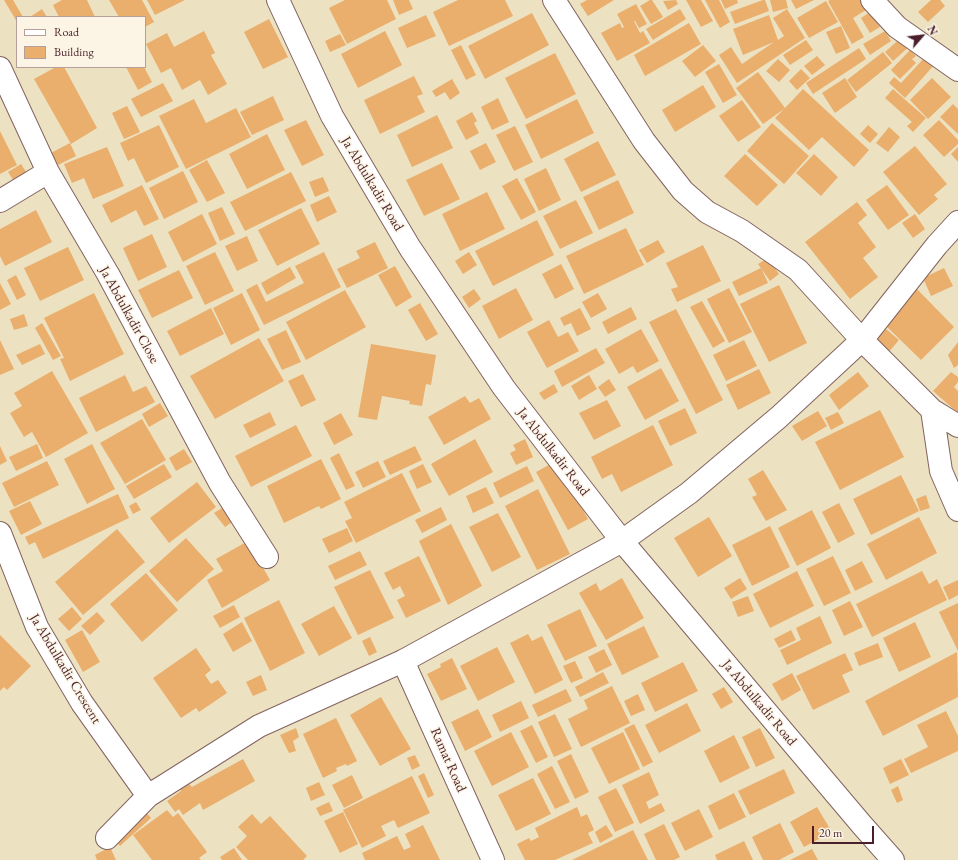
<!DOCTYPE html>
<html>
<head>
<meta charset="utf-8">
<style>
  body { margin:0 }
  #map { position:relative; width:958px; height:860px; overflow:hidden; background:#ece2c1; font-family:"EB Garamond",serif }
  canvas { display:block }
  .legend { position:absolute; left:16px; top:16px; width:130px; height:52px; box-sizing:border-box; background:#fcf5e5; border:1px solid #b59f9b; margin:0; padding:5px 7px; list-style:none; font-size:12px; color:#4a1f2b }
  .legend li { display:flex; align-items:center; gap:8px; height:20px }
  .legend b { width:20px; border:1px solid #b59f9b }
  .north { position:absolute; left:902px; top:16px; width:40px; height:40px; -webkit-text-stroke:3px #fcf5e5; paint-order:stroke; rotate:62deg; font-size:11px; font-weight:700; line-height:16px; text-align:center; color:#4a1f2b }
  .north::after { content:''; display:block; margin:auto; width:14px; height:18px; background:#4a1f2b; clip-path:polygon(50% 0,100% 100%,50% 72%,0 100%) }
  .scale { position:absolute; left:812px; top:826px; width:62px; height:18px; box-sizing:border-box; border:2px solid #4a1f2b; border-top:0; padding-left:5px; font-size:12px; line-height:14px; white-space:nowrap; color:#4a1f2b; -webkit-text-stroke:3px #fcf5e5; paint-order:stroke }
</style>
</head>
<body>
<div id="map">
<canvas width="958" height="860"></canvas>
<ul class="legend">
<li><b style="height:5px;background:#fff"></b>Road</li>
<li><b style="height:11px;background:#eaae6d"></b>Building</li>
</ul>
<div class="north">N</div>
<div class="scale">20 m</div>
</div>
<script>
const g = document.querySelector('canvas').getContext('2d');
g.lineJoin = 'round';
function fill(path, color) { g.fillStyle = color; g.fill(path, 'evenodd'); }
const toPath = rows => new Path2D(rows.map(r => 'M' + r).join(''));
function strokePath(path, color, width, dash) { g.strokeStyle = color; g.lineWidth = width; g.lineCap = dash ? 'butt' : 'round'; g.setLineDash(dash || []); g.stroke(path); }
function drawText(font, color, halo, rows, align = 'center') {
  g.font = font + ' "EB Garamond",serif'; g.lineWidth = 3; g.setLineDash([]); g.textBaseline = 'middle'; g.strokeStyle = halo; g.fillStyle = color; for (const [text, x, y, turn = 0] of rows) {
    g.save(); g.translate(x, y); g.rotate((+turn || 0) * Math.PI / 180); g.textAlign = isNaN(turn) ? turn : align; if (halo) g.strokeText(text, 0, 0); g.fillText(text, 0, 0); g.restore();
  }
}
fill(toPath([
  [4,0,13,0,23,17,17,17,17,22],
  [62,0,87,0,95,17,59,17,53,5],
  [109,0,142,0,154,22,145,27,145,17,119,17],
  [147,0,185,0,155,15],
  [345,0,387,0,396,19,347,44,329,8],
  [393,0,409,0,413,9,399,15],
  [458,0,505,0,513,16,449,46,433,12],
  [587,0,614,0,588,16,580,4],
  [650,0,652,0,663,17,651,24,640,6],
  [676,0,678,4,668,10,663,1],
  [686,0,701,0,713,21,701,27],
  [705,0,719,0,730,22,720,28],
  [721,0,737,0,738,3,725,9],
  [763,0,765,0,769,11,735,24,730,12],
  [770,0,786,0,788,8,773,12],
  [791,0,814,0,796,9],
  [830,0,860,0,866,10,853,18,864,37,852,44,828,1],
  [931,0,940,0,945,6,928,22,918,12],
  [826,1,838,22,809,38,797,18],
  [636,4,647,24,639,28,635,21,634,21,640,33,643,31,650,43,617,61,601,33,620,23,622,28,624,27,617,14],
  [42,9,47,17,30,17],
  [680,9,686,19,653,40,646,29],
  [787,9,805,38,737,83,719,55,731,47,742,64,774,42,743,55,733,29,769,15,778,40,784,36,773,18],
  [870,12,880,27,870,33,861,18],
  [532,13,549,45,485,79,468,46],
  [426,15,436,36,407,48,398,28],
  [269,19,288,57,263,69,244,32],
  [689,23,701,44,645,76,634,55],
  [841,26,850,48,836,54,826,32],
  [204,31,215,53,211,55,227,84,208,95,200,80,182,90,171,68,161,73,146,44,167,33,174,47],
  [385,31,402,65,358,88,341,54],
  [885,31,891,41,870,55,863,44],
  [340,34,346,45,330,52,325,41],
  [903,36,911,45,893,61,885,52],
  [806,40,813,50,790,65,783,55],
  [461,45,476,75,466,80,451,50],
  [703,45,716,61,695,77,682,61],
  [859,48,866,59,813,94,806,83],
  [910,50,916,56,912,59,916,63,900,79,891,70],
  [883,52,892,63,856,92,847,80],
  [555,53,576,94,526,119,505,78],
  [817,56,825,65,812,75,804,66],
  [925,57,934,65,905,98,889,83,894,77,901,83],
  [778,59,790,70,779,82,766,71],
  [719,64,737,95,723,103,705,72],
  [56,67,64,67,97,128,71,144,34,79],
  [126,67,144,67,152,82,138,90],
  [801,69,810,78,797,90,789,81],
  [758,72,785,108,803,89,869,150,854,167,822,137,809,150,775,118,784,109,763,124,736,88],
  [414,76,423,94,417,96,425,112,380,134,364,100],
  [845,78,857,97,835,113,822,93],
  [932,78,951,97,928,119,910,100],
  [452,79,460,93,450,100,445,92,436,97,432,91],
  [163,83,173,101,141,117,131,99],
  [703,85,716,107,675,132,662,110],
  [893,89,926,118,913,132,907,126,912,122,885,98],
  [273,96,284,120,252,135,240,112],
  [498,98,509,122,492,130,481,107],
  [194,99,206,123,236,108,251,137,186,169,159,116],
  [577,99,594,133,541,159,525,125],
  [742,100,761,127,738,142,719,116],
  [953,104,958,109,958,134,940,117],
  [127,106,140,132,124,139,112,113],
  [472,112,477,121,474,123,479,133,466,140,456,121],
  [437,115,453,148,412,167,397,135],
  [306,120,324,155,302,166,284,130],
  [939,120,958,140,958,144,944,157,923,135],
  [772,123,809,156,784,184,747,151],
  [159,125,179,167,146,183,134,158,128,161,120,143],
  [868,125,878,134,870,143,860,134],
  [515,126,533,162,514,171,496,135],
  [889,127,900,137,888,152,876,143],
  [0,131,17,165,0,174],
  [267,134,285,170,247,189,229,154],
  [598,141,616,175,581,192,564,159],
  [70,143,76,156,58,165,51,153],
  [486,143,496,162,480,170,470,151],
  [915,146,947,184,934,195,938,199,919,215,883,172],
  [107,147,124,186,93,199,84,178,72,183,64,164],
  [958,147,958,162,951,154],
  [745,154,778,185,757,206,724,176],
  [814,154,838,177,821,196,796,173],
  [207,160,225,193,207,202,189,170],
  [442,163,460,199,424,216,406,180],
  [21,164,28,175,15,183,8,172],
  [546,168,561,200,539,211,524,179],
  [183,171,198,202,164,219,149,188],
  [291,172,306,201,245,231,230,202],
  [323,177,329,191,315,197,309,182],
  [517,178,536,212,521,220,502,186],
  [618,180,634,213,599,230,583,197],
  [142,185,159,219,144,226,136,210,111,223,102,205],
  [887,185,909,215,888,230,866,200],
  [487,192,505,229,460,251,442,214],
  [329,196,337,212,317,222,310,205],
  [576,200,593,233,560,249,543,216],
  [857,202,867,215,858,223,876,247,863,258,878,277,850,299,805,242],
  [222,207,235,234,220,241,208,213],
  [301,208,320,244,277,266,258,230],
  [36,210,52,242,5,266,0,256,0,229],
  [202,214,217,244,183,262,168,232],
  [915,214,925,229,913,238,902,223],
  [537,220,554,255,493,286,475,251],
  [626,228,644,265,584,294,566,256],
  [152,234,167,267,138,281,123,248],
  [247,236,258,261,237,271,225,246],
  [658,240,665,252,647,263,639,250],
  [375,242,388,268,347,288,337,269,360,258,356,251],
  [703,245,721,281,677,302,671,289,678,287,666,263],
  [68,247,84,280,40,301,24,268],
  [215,252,234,291,205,305,186,266],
  [324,252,341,287,264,325,246,290,257,284,266,302,304,283,295,266],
  [469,252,477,265,463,274,455,261],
  [768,258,779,274,770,281,758,264],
  [561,264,574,289,555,299,542,274],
  [395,266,412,297,396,307,378,275],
  [290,267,296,278,267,295,261,283],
  [761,268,768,283,739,296,732,282],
  [944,268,953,286,931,296,923,278],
  [179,270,193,298,152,318,138,290],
  [16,275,26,295,17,300,7,280],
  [0,283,11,304,0,310],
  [779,285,807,343,769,362,740,304],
  [516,288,533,320,499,339,482,306],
  [729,288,752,332,729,343,707,299],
  [474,289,481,299,469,308,462,297],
  [917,289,954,327,921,360,883,323],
  [345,290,366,327,306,360,286,322],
  [94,293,124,354,70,381,60,359,64,358,44,318],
  [242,293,260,330,231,345,213,308],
  [598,293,607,309,591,318,582,302],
  [702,301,725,341,713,348,690,307],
  [420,303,438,334,426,341,408,310],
  [631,307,637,319,608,334,602,322],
  [211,308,224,334,180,356,167,331],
  [580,308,591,329,577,336,571,323,564,326,560,318],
  [676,309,723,400,696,414,649,322],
  [24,314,28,326,14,330,10,319],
  [549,320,558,337,568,332,579,351,547,368,527,332],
  [42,323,61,356,53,360,35,328],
  [641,329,659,361,637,373,633,366,619,374,605,349],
  [886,329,899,340,888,353,875,342],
  [286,330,301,362,282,370,267,339],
  [259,338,284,381,215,419,190,376],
  [0,340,14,369,0,375],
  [744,340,757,366,726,381,713,355],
  [958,342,958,365,954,368,948,355],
  [40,344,45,354,22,365,16,355],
  [371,344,436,355,431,385,426,384,422,406,409,404,410,401,382,396,377,420,358,417],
  [596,348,605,363,562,387,554,371],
  [661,368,679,401,645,420,627,387],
  [759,369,771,393,738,410,726,385],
  [52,371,88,433,46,457,32,432,24,437,10,413,22,406,14,393],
  [858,372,869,386,839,410,829,395],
  [951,372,958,377,958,382,954,387,958,391,958,413,933,391],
  [303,374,316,400,301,407,288,381],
  [125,375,133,392,146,386,155,402,96,432,79,398],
  [589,375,597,389,579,400,571,386],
  [609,379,616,390,605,397,598,387],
  [554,384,558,392,544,400,539,393],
  [465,396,470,403,479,398,491,419,444,445,428,417],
  [607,400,621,426,594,440,579,413],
  [160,403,168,416,149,427,142,414],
  [685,408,697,433,670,446,658,421],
  [880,410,904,457,840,490,815,442],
  [818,411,827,426,802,441,792,426],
  [270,412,276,425,250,438,243,425],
  [838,412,844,423,831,430,825,418],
  [341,413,353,435,334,445,323,423],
  [142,419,166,460,125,484,100,443],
  [296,425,312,456,251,487,235,456],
  [653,425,673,465,621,492,612,474,602,479,591,457],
  [475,439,493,472,449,496,431,464],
  [525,439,533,457,516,465,510,453,516,450,513,445],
  [37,444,43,458,16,471,9,457],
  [92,444,115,489,87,504,64,459],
  [0,446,7,461,0,465],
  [415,446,422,460,390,475,383,461],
  [184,449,192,462,176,471,169,458],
  [339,453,355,486,346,490,330,458],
  [321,459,341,499,321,509,319,506,284,523,267,486],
  [47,461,59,485,14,507,2,483],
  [378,461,386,477,363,488,355,472],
  [556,461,588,519,568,530,536,472],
  [164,464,172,477,134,499,126,486],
  [423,464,432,482,417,489,409,471],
  [527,466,534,481,500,498,493,483],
  [763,470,787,510,766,521,752,497,757,495,748,479],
  [402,473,421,511,356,543,345,521,352,518,344,502],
  [901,475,919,511,871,535,853,499],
  [197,482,216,507,169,543,150,518],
  [486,487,494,503,473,513,466,496],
  [538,489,570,554,537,570,505,506],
  [118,494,129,518,43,559,35,542,29,545,25,537],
  [926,495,930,508,920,511,916,499],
  [30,501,42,524,21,535,9,511],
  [136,502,141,510,133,514,129,506],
  [839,503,855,534,838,543,822,512],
  [441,507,447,520,422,533,415,520],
  [222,508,232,522,225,527,214,513],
  [812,510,831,548,797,566,778,528],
  [498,513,521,557,492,572,469,527],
  [709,517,732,556,698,577,674,538],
  [919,517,937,553,886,580,867,544],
  [451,524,482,586,448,605,419,541],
  [770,526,790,567,752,586,732,545],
  [347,528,353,541,329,553,322,539],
  [117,529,145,562,83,615,55,582],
  [186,538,214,569,177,602,149,571],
  [248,541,270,580,222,608,207,580,223,571,216,559],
  [360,551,367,565,335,580,328,566],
  [419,556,441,601,406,618,397,600,405,596,400,586,393,590,384,573],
  [833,556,851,593,824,606,806,569],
  [862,561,873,582,855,591,845,570],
  [370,570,394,618,358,635,334,587],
  [797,571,814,606,770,628,753,594],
  [922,571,929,584,937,579,947,600,872,637,856,604],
  [146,573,178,610,142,642,110,604],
  [622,578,644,618,606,640,579,593,596,583,600,591],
  [740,578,747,589,731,599,724,588],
  [958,580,958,595,949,600,943,587],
  [748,596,754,611,738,617,732,602],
  [279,600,305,653,270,671,244,618],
  [850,601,863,627,844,636,832,610],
  [958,603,958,651,939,612],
  [234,605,240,617,220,628,213,616],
  [334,606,352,638,319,656,301,624],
  [72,607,82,619,69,631,58,619],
  [580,609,597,646,565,661,547,625],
  [97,612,105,621,90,635,81,626],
  [820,616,832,643,787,665,780,650,801,640,796,628],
  [242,622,252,641,233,652,223,634],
  [915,622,931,657,899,672,883,638],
  [644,626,659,657,622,675,607,644],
  [82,630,100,662,83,672,65,640],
  [791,630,796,640,779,648,774,639],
  [528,634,532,641,542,636,563,680,535,694,510,643],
  [0,635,31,666,7,690,4,687,0,691],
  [370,637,377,652,369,656,362,641],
  [878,643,883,657,859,666,854,653],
  [497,647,515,682,478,701,460,666],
  [196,648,211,670,205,675,211,684,218,680,227,693,199,712,196,708,181,718,153,678],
  [604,649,612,665,596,673,588,657],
  [957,652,958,697,883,736,865,701],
  [845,653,853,670,842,675,850,692,813,710,796,676],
  [452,658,467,689,441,701,427,674,441,667,440,664],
  [575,661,583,678,571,683,563,666],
  [683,662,698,691,655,712,641,683],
  [603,672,609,683,580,697,575,687],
  [792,673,801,690,782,701,772,684],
  [261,675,267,690,253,696,246,682],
  [612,686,630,723,581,747,568,719,588,709,584,700],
  [724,687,733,702,721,709,712,694],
  [566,689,572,701,538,717,532,705],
  [638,694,645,710,631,716,624,701],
  [381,697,411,749,380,766,350,715],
  [521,701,529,718,500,732,492,715],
  [687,703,701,731,659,753,645,725],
  [478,709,492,737,465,751,451,722],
  [946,711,958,736,958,751,911,773,904,759,928,747,917,725],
  [555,714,572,749,554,757,538,722],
  [336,718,357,761,347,766,346,764,336,768,337,771,323,778,303,734],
  [634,724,653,762,643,767,624,729],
  [532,725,548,757,536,763,520,731],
  [296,728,299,737,293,741,296,751,289,753,280,735],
  [760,728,775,758,756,767,742,737],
  [511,732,529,767,492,786,474,751],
  [623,732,640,769,609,784,591,748],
  [734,735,750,768,720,783,704,751],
  [571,754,589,792,575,799,557,761],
  [415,755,420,766,412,770,407,758],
  [243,759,255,781,203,810,200,803,183,815,179,809,175,812,167,801,181,791,180,789,188,783,192,787],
  [901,759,909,775,890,784,883,768],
  [552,766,570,802,555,809,537,774],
  [784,769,795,793,750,815,738,791],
  [649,772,659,795,646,802,649,809,661,803,665,811,640,824,622,785],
  [424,773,434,795,428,798,418,776],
  [352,775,363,798,344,808,332,785],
  [412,776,430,813,398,828,394,820,381,826,386,836,362,848,343,810],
  [533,778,551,814,516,831,498,795],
  [319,782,325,795,311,801,306,788],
  [898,786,903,800,897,803,891,790],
  [616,788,634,823,615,832,598,797],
  [734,793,746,817,719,830,708,806],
  [329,802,333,811,320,816,316,808],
  [577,807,581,817,587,814,594,830,588,833,593,843,555,860,525,860,517,844,529,838,531,841,539,837,535,828],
  [817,807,832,832,804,847,790,822],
  [699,809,713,837,685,851,671,823],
  [167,810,173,817,178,813,207,852,199,858,201,860,152,860,133,835],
  [145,811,151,818,120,846,114,839],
  [343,812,358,844,340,853,324,821],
  [252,814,261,824,270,816,307,856,303,860,248,860,236,847,247,836,238,827],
  [780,823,794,852,779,860,763,860,752,837],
  [664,824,680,857,674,860,656,860,644,834],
  [423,825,440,860,365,860,362,853,397,836,404,850,411,847,405,834],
  [606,825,613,836,600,843,595,832],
  [633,830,648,860,572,860],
  [744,841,753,860,717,860,715,855],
  [110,847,116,860,97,860,95,855],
  [234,848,242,860,222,860,220,857],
  [812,849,818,860,790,860]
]), '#eaae6d');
const minor = toPath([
  [278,0,332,116,410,248,504,388,622,541,862,825,893,860],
  [554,0,644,141,683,191,707,212,742,231,798,270,862,340,932,410,941,471,958,510],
  [872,0,897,27,958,70],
  [0,68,48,172,108,274,220,483,267,557],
  [0,201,48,172],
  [932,410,958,426],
  [0,533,37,627,82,703,148,796],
  [107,838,148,796,259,726,403,661,622,541,689,493,779,417,862,340,937,245,958,222]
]);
const tertiary = toPath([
  [403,661,493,860]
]);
strokePath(minor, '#836360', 24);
strokePath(tertiary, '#836360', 24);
strokePath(minor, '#fff', 22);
strokePath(tertiary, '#fff', 22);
drawText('14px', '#4a1f2b', '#fcf5e5', [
  ["Ja Abdulkadir Road",372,184,59],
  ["Ja Abdulkadir Close",129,315,61],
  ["Ja Abdulkadir Road",553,452,52],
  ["Ja Abdulkadir Crescent",65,669,59],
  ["Ja Abdulkadir Road",759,703,50],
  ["Ramat Road",448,760,66]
]);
</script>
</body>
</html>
